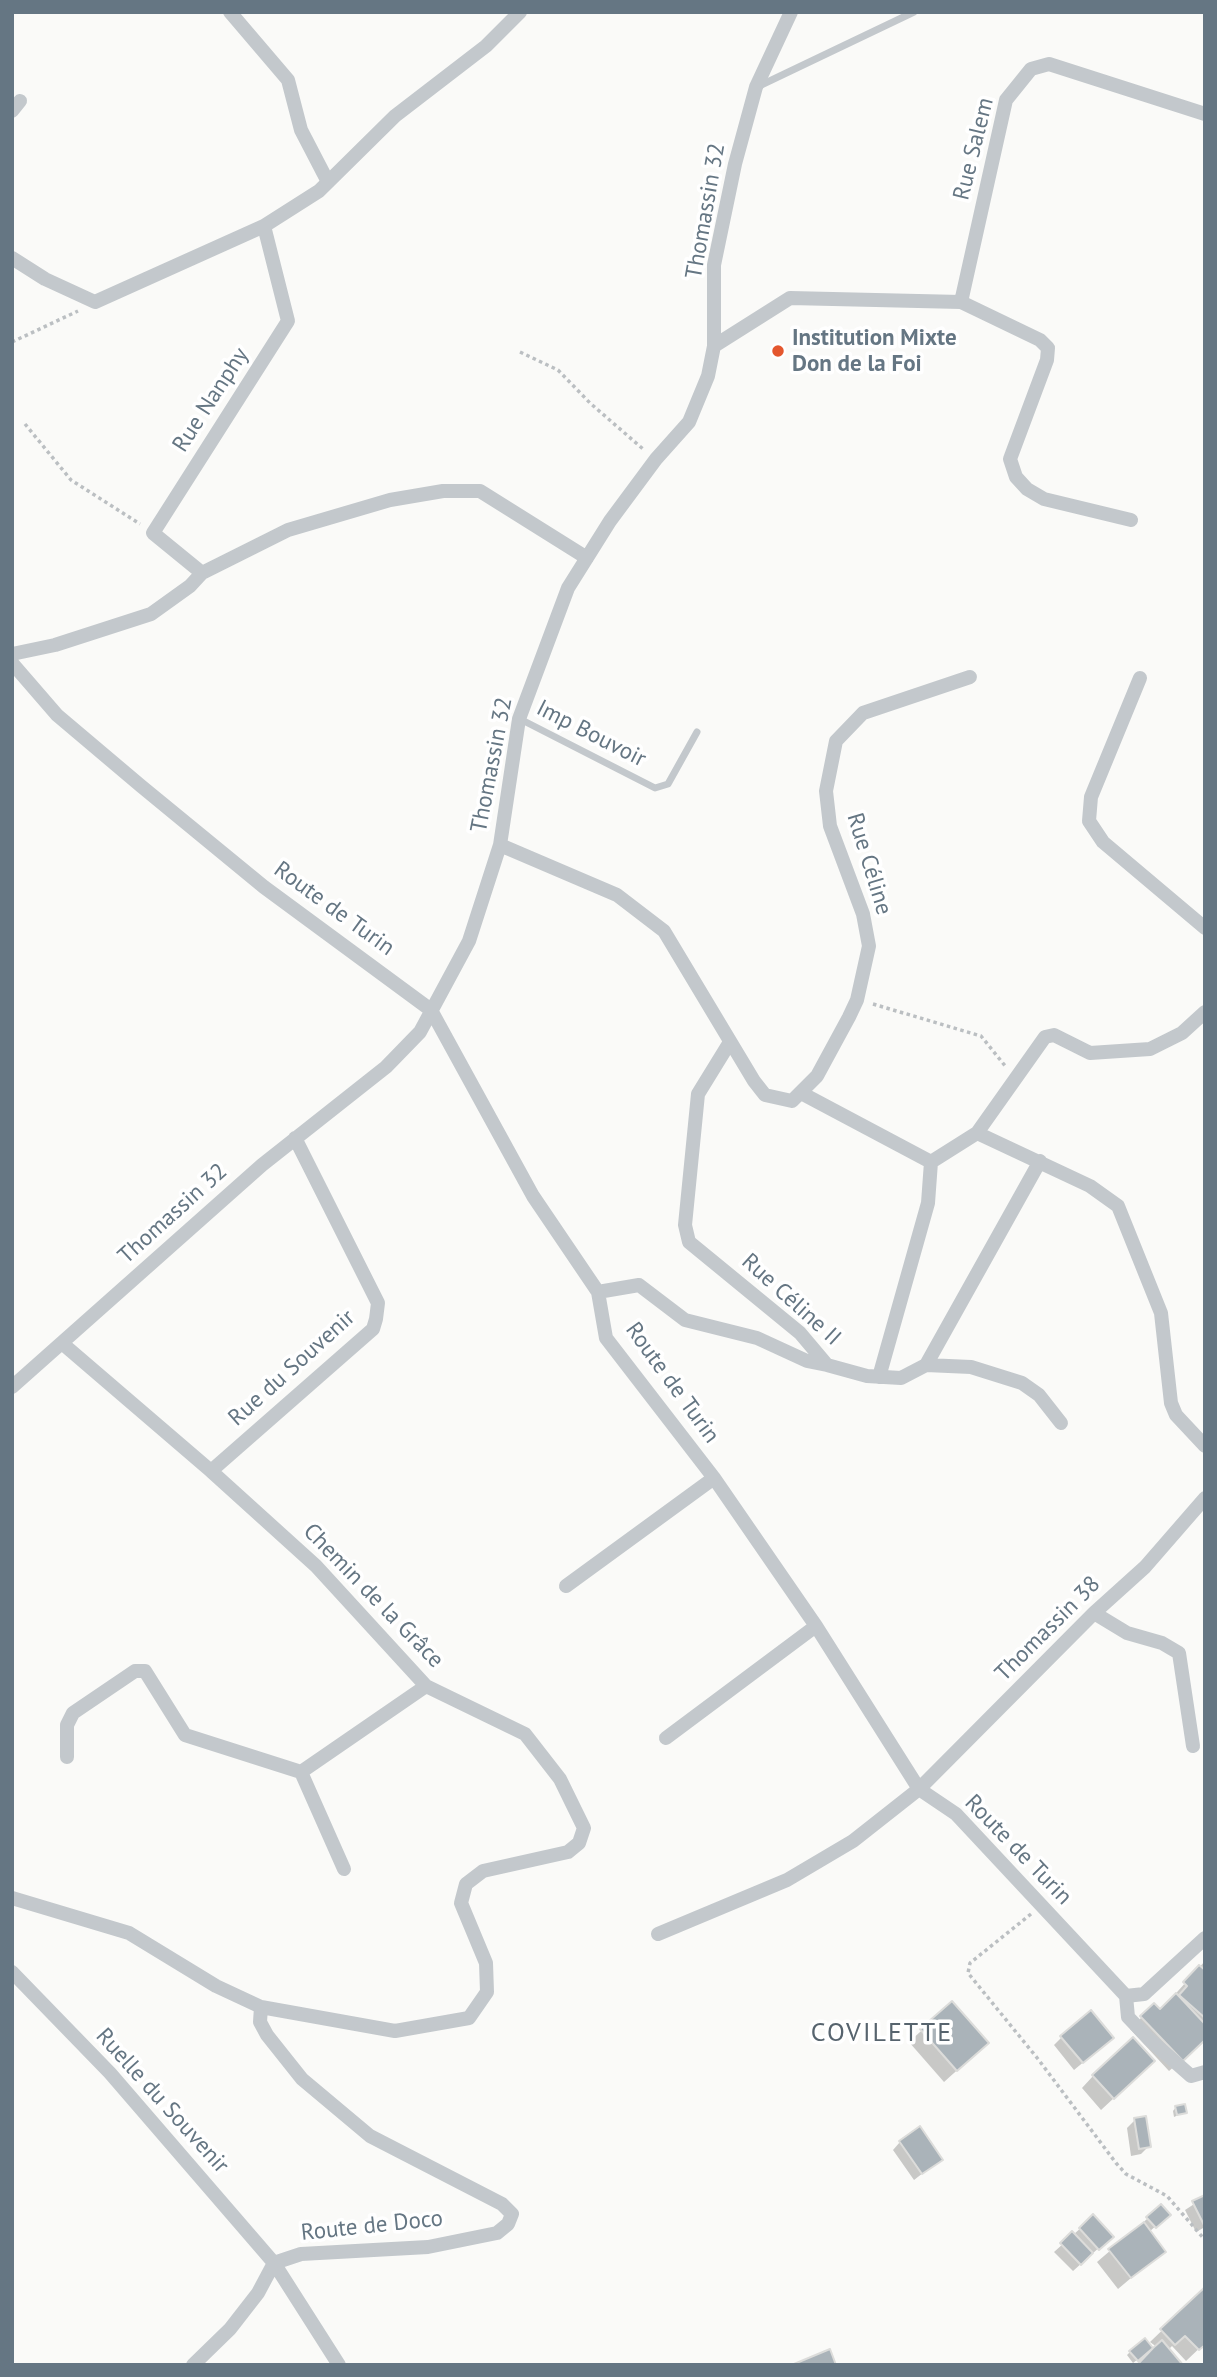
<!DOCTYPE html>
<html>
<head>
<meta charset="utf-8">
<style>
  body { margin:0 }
  #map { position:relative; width:1217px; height:2377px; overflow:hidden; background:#fafaf8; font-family:"PT Sans",sans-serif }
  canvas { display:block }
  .frame { position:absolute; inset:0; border:14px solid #657683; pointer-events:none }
</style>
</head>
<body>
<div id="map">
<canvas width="1217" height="2377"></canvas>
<div class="frame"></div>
</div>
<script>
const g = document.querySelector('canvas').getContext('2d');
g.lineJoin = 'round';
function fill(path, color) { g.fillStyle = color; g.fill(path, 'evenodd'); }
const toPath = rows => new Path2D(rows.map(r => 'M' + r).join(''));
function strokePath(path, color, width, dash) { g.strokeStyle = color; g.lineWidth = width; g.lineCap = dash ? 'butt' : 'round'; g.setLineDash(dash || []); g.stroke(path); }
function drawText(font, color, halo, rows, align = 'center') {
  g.font = font + ' "PT Sans",sans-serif'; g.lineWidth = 7; g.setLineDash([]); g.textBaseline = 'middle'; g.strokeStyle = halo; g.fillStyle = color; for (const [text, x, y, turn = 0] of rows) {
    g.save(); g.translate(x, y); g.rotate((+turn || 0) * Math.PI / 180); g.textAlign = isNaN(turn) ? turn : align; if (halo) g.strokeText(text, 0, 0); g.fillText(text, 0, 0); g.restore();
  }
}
fill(toPath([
  [1205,1961,1205,2040,1169,2071,1130,2029,1154,2005,1160,2011],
  [952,2003,974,2055,944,2082,909,2042],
  [1062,2037,1104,2045,1074,2070,1054,2045],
  [1141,2073,1101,2110,1082,2088,1093,2076],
  [1176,2107,1185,2112,1174,2117,1173,2111],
  [1135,2120,1149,2146,1141,2154,1131,2156,1127,2128],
  [900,2142,941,2159,914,2180,893,2150],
  [1205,2197,1205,2227,1196,2232,1185,2210],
  [1161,2207,1168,2215,1149,2232,1163,2251,1118,2289,1097,2262],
  [1093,2217,1111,2237,1073,2271,1054,2252],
  [1205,2289,1205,2343,1186,2361,1172,2346,1169,2349,1181,2365,1150,2342],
  [1130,2352,1147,2352,1133,2363,1127,2355]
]), '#0003');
const building = toPath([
  [1199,1965,1205,1970,1205,2018,1179,1995,1187,1986,1183,1982,1199,1965],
  [1176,1993,1205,2024,1205,2040,1183,2061,1140,2016,1154,2003,1160,2009,1176,1993],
  [952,2001,989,2043,957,2071,920,2029,952,2001],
  [1091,2010,1114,2038,1083,2063,1060,2036,1091,2010],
  [1133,2037,1155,2061,1114,2099,1092,2075,1133,2037],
  [1185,2104,1187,2113,1177,2115,1175,2106,1185,2104],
  [1146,2116,1151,2147,1139,2149,1134,2118,1146,2116],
  [920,2126,943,2160,922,2174,899,2141,920,2126],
  [1205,2195,1205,2225,1204,2225,1192,2201,1205,2195],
  [1161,2204,1171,2215,1156,2228,1146,2217,1161,2204],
  [1093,2214,1114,2237,1099,2250,1079,2228,1093,2214],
  [1144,2222,1166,2252,1131,2278,1108,2249,1144,2222],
  [1072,2231,1093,2253,1081,2265,1060,2243,1072,2231],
  [1205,2287,1205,2345,1199,2350,1185,2336,1175,2345,1160,2329,1205,2287],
  [1145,2338,1153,2348,1138,2361,1129,2351,1145,2338],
  [1162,2340,1183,2365,1137,2365,1153,2348,1162,2340],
  [830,2349,836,2365,794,2364,830,2349]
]);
fill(building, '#aab3b9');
strokePath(building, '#dcdcda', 2);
strokePath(toPath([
  [12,342,78,311],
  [520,352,558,370,590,403,643,449],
  [25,424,71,480,140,524],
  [873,1004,981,1036,1006,1067],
  [1031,1914,970,1963,968,1973,1038,2059,1116,2163,1126,2174,1167,2196,1205,2240]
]), '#bbbfc2', 3.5, [3.5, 3.5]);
strokePath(toPath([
  [757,87,914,12],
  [520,719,655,788,668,784,697,732]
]), '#c3c8cc', 7);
strokePath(toPath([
  [230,12,288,80,301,130,328,182],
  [12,111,20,101],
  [12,258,45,279,95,302,264,226,319,191,395,116,486,46,520,12],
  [961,302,1006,100,1031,69,1049,64,1205,114],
  [714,346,790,298,961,302,1040,340,1048,348,1047,360,1010,459,1016,477,1027,489,1044,499,1131,520],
  [202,573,153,533,288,321,264,226],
  [12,654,55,645,151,614,190,586,202,573,288,530,390,500,443,491,480,491,587,558],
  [12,663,57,715,141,786,264,887,431,1010,533,1196,598,1292,606,1338,714,1478,816,1626,919,1789,956,1814,1126,1996,1144,1994,1205,1938],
  [1140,678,1091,797,1089,821,1103,842,1205,928],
  [500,845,617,895,664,931,754,1081,765,1095,792,1101,817,1076,849,1017,857,1000,869,946,863,914,830,826,826,791,836,741,863,713,970,677],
  [730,1042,698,1094,685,1225,689,1242,800,1333,827,1365,867,1376,901,1378,926,1365,1040,1161],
  [803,1094,931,1162,977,1133,1045,1037,1054,1035,1090,1053,1150,1049,1182,1033,1205,1012],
  [977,1133,1090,1186,1118,1206,1161,1313,1171,1403,1176,1415,1205,1446],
  [598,1292,639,1285,685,1320,757,1338,807,1361,827,1365],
  [63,1344,211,1471,316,1566,426,1686,525,1734,560,1779,584,1828,579,1843,568,1852,483,1871,466,1884,461,1903,486,1963,487,1992,469,2018,395,2031,261,2007,260,2022,267,2035,302,2079,370,2136,502,2204,512,2214,508,2224,497,2233,428,2247,301,2254,274,2263,258,2293,230,2329,193,2365],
  [926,1365,971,1367,1022,1383,1039,1395,1061,1423],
  [879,1377,928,1203,931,1162],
  [12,1387,262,1165,386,1067,420,1032,469,941,500,845,519,719,568,588,610,521,656,459,689,422,708,376,714,346,714,265,735,164,756,87,791,12],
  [211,1471,373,1329,376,1319,378,1303,295,1138],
  [566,1586,714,1478],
  [1094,1613,1127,1633,1162,1643,1179,1653,1193,1746],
  [666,1738,816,1626],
  [67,1757,67,1725,73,1713,135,1671,145,1671,185,1735,301,1772,344,1869],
  [301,1772,426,1686],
  [12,1898,129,1933,216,1986,261,2007],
  [658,1934,787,1880,853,1841,919,1789,1094,1613,1145,1567,1205,1498],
  [12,1972,110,2073,274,2263,339,2365],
  [1126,1996,1128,2017,1149,2039,1191,2076,1205,2072]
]), '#c3c8cc', 14);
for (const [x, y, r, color] of [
  [778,351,7,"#e4572e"]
]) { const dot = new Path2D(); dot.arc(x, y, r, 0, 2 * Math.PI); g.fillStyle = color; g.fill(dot); strokePath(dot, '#fff', 2.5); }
drawText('23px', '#657683', '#fff', [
  ["Rue Salem",974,149,-76],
  ["Thomassin 32",706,211,-80],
  ["Rue Nanphy",211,400,-57],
  ["Imp Bouvoir",591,734,27],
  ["Thomassin 32",492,765,-79],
  ["Rue Céline",869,864,73],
  ["Route de Turin",334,909,36],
  ["Thomassin 32",173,1214,-42],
  ["Rue Céline II",791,1300,42],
  ["Rue du Souvenir",292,1368,-42],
  ["Route de Turin",672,1383,54],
  ["Chemin de la Grâce",373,1596,46],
  ["Thomassin 38",1048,1629,-45],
  ["Route de Turin",1018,1850,46],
  ["Ruelle du Souvenir",162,2101,48],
  ["Route de Doco",372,2226,-6]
]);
drawText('bold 23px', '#657683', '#fff', [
  ["Institution Mixte",792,338],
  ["Don de la Foi",792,364]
], 'left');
g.letterSpacing = '2px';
drawText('26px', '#57646e', '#fff', [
  ["COVILETTE",882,2034]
]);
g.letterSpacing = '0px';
</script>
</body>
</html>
